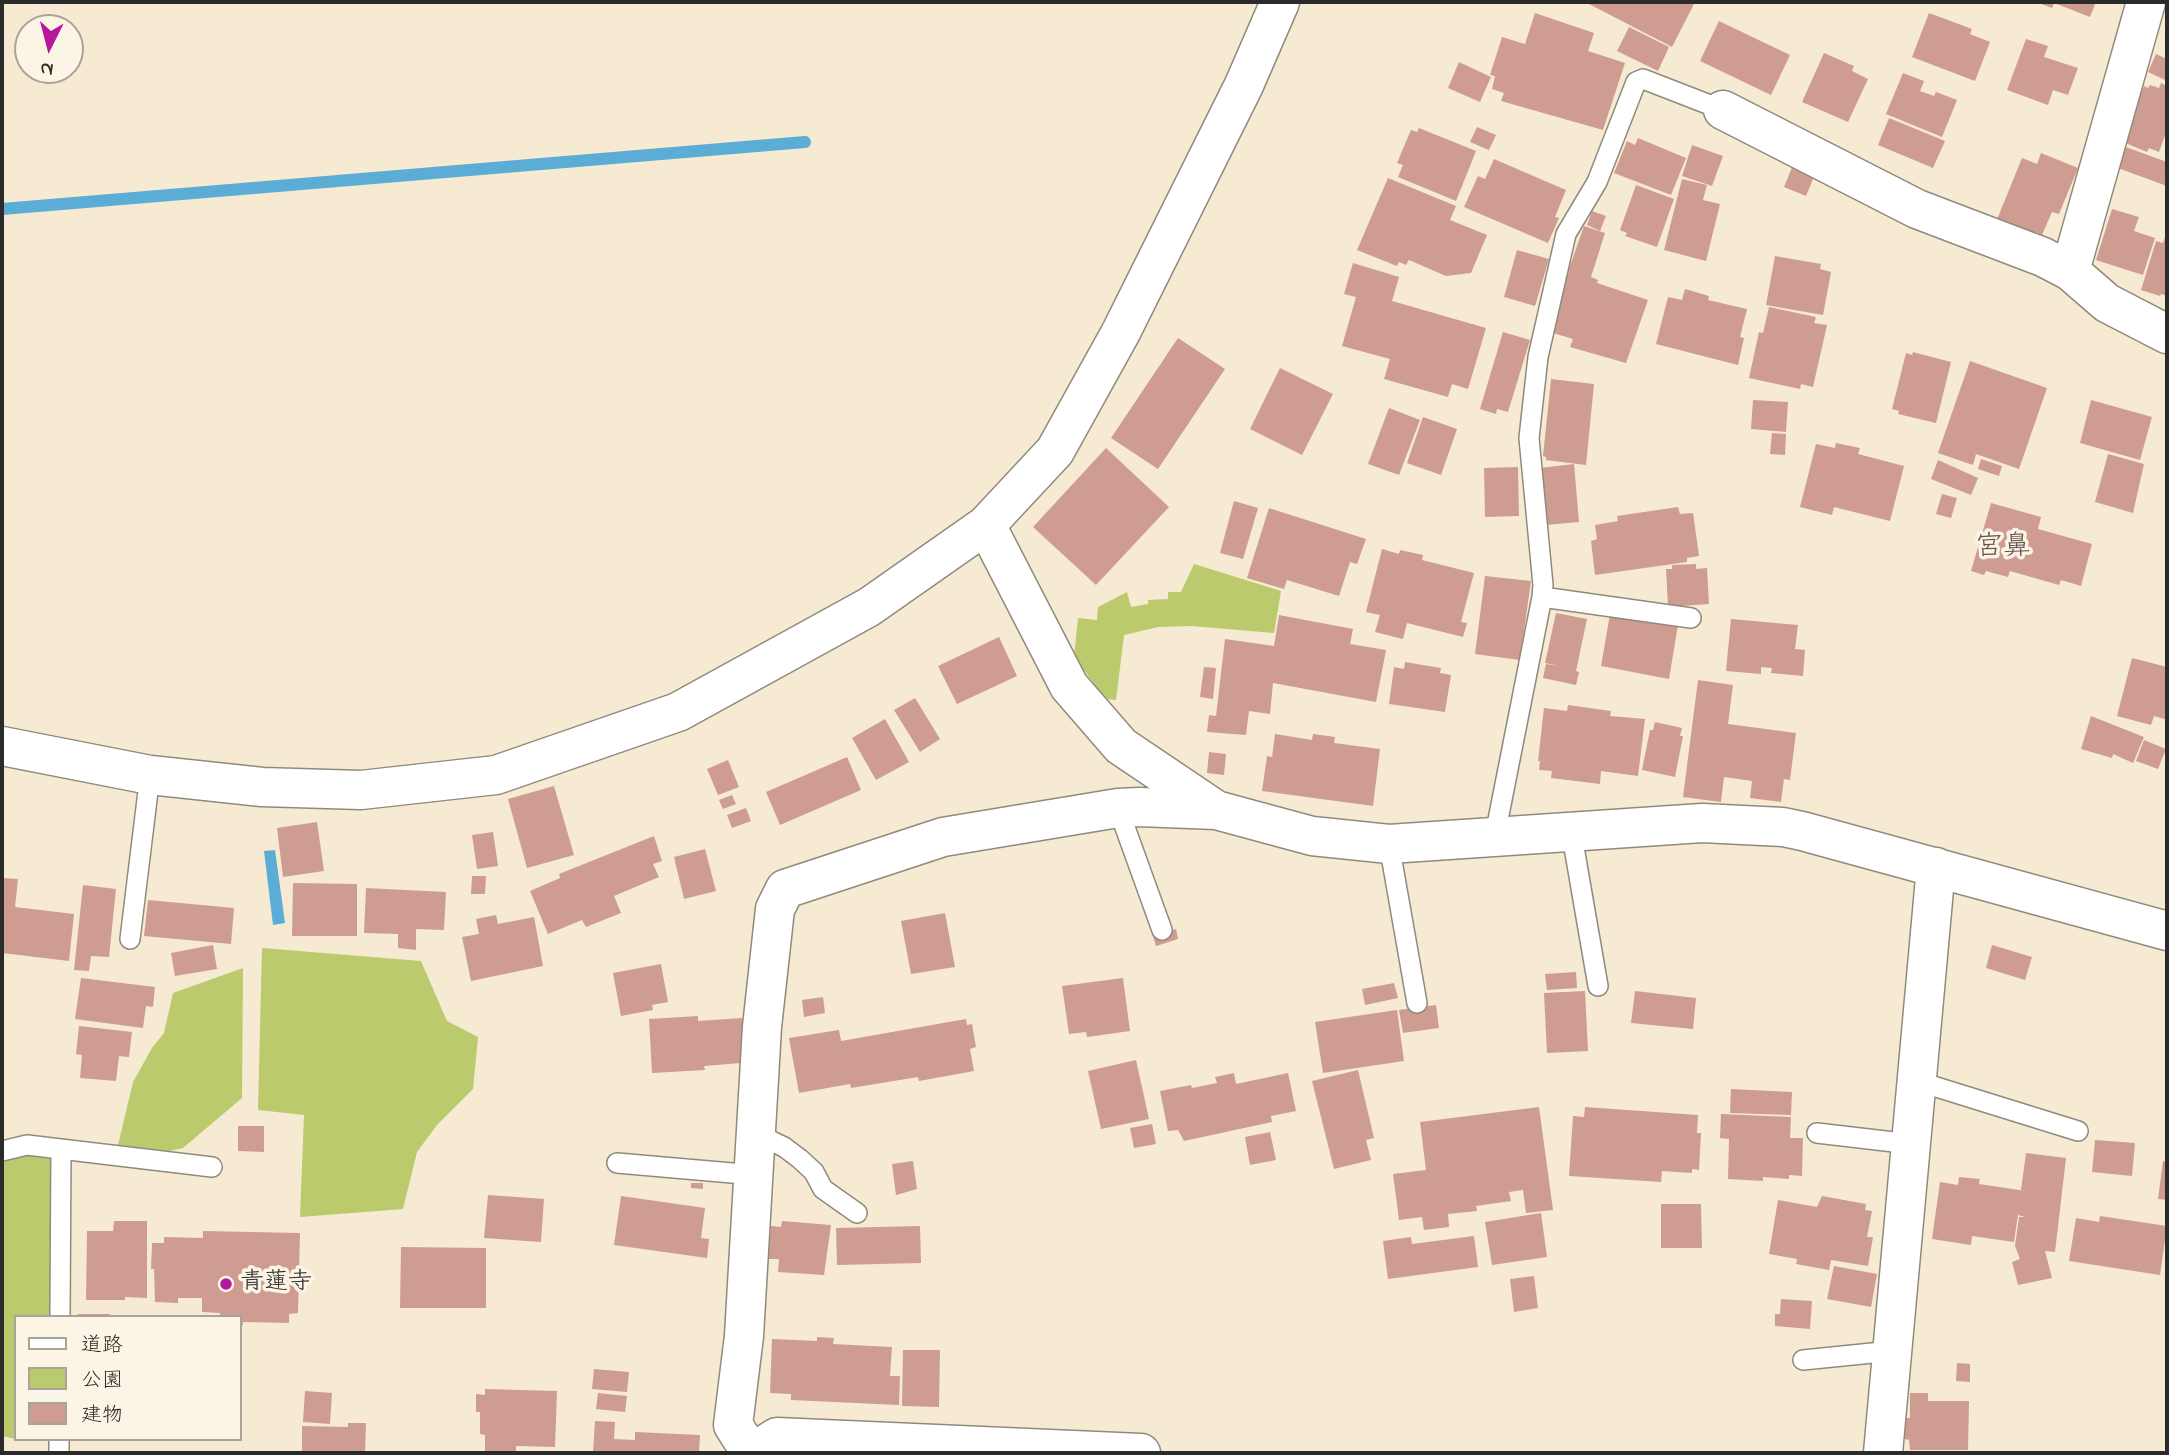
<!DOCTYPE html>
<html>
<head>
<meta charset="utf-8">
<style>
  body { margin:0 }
  #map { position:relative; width:2169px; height:1455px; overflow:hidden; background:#f6ead2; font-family:"Indie Flower","Klee One",sans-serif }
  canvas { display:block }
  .frame { position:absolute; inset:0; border:4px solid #2b2b2b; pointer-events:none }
  .legend { position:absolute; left:14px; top:1315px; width:228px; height:126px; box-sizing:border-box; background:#fcf5e5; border:2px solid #a8a49b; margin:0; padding:9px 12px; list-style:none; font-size:21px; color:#2b2b2b }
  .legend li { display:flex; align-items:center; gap:14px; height:35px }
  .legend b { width:35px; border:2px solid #a8a49b }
  .north { position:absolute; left:14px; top:14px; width:70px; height:70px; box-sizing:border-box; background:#fcf5e5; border:2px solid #a8a49b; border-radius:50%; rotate:186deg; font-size:19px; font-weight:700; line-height:28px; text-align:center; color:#2b2b2b }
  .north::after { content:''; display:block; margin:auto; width:24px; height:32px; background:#b5179e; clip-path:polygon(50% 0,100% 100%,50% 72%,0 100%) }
</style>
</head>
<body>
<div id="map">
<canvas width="2169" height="1455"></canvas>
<div class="frame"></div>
<ul class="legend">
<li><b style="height:9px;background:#fff"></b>道路</li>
<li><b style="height:19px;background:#baca6c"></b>公園</li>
<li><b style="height:19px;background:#cf9c92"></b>建物</li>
</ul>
<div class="north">N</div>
</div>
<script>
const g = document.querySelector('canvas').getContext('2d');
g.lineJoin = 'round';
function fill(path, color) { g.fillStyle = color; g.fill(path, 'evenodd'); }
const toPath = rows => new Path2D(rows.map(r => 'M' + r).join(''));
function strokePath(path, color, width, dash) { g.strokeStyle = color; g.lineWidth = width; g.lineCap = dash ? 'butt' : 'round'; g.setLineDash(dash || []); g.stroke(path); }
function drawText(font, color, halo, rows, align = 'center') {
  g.font = font + ' "Indie Flower","Klee One",sans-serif'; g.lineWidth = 7; g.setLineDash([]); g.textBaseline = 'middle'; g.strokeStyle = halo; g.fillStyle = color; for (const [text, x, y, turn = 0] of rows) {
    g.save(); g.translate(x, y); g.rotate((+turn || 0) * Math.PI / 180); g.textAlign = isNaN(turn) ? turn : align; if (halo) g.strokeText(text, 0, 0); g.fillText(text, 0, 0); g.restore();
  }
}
fill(toPath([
  [1194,564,1281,591,1274,633,1191,626,1158,627,1124,635,1116,700,1106,699,1074,657,1078,618,1097,620,1098,607,1127,592,1131,607,1148,604,1148,600,1168,599,1168,592,1181,592],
  [262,948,421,961,447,1021,478,1037,473,1089,437,1125,417,1152,403,1209,300,1217,304,1115,258,1110],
  [243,968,242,1098,183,1148,169,1151,118,1145,133,1082,152,1048,164,1033,173,993],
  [29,1153,50,1155,54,1259,52,1317,16,1317,16,1439,2,1436,2,1159]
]), '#baca6c');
fill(toPath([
  [275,850,285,923,273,925,264,851]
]), '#5badd6');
strokePath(toPath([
  [2,209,805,142]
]), '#5badd6', 12);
fill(toPath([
  [1585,2,1695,2,1672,47],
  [2036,2,2096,2,2090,17,2054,3,2052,8],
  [1535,13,1594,33,1588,51,1625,63,1603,130,1501,101,1504,93,1492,89,1495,76,1490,75,1502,37,1525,44],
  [1929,13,1972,29,1970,34,1990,42,1975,81,1912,57],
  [1719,21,1790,55,1771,95,1700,61],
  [1629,27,1669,47,1658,71,1617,51],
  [2026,39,2048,46,2044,57,2078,68,2068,95,2053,90,2048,105,2007,90],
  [1824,53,1854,66,1852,71,1868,79,1848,122,1802,102],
  [2156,54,2167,59,2167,81,2148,72],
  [1459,62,1491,77,1480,102,1448,88],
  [1903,73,1924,81,1920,91,1934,96,1936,92,1957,100,1942,137,1886,114],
  [2161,83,2167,86,2167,130,2159,152,2149,148,2147,152,2123,142,2144,86,2148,88,2150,85,2159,88],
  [1889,118,1945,141,1933,168,1878,145],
  [1477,127,1496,135,1489,150,1470,142],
  [1419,128,1476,151,1456,201,1398,177,1403,165,1397,163,1411,130,1417,132],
  [1638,138,1686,158,1671,195,1614,173,1627,141,1635,145],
  [1692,145,1723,156,1712,186,1682,176],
  [2123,146,2167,162,2167,186,2115,167],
  [2041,153,2078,168,2059,214,2052,212,2042,235,2036,232,2034,237,1996,222,2022,158,2037,164],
  [1494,159,1566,190,1555,217,1559,218,1548,243,1464,207,1478,176,1485,179],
  [1793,165,1815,174,1806,196,1784,187],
  [1388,178,1456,206,1450,220,1487,235,1471,273,1446,276,1409,260,1406,265,1399,262,1397,266,1357,250],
  [1682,179,1707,185,1703,200,1720,204,1706,261,1664,250],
  [1636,185,1674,199,1657,247,1625,236,1627,233,1620,230],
  [2112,209,2139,217,2134,231,2155,238,2143,275,2096,260],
  [1592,211,1606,216,1600,231,1587,225],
  [1584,226,1605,233,1591,277,1598,280,1597,283,1648,300,1626,363,1570,347,1573,339,1553,333,1560,307,1556,306],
  [2167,231,2167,296,2161,294,2160,296,2141,290,2156,241,2163,243],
  [1517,250,1549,259,1535,306,1504,297],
  [1775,256,1821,264,1820,269,1831,272,1823,315,1766,305],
  [1353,263,1399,277,1392,301,1486,328,1468,389,1452,384,1448,397,1384,379,1390,359,1342,346,1356,297,1344,294],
  [1685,289,1709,296,1708,300,1747,309,1740,337,1744,338,1738,365,1656,344,1668,297,1682,300],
  [1769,307,1816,317,1814,323,1827,325,1813,387,1801,384,1800,389,1749,378,1759,332,1763,333],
  [1503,332,1530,340,1508,412,1497,409,1496,414,1480,409],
  [1178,338,1225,369,1158,469,1111,438],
  [1913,352,1951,362,1936,423,1898,414,1899,411,1892,409,1906,353,1912,355],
  [1970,361,2047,388,2019,469,1976,454,1973,465,1938,453],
  [1280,368,1333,394,1302,455,1250,429],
  [1551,379,1594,384,1586,465,1546,460,1546,457,1543,456],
  [1753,400,1788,402,1786,432,1751,429],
  [2091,400,2152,417,2140,460,2080,443],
  [1389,408,1420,420,1399,475,1368,464],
  [1423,417,1457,429,1441,475,1407,463],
  [1772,433,1786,434,1785,455,1770,454],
  [1836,443,1860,448,1858,454,1904,466,1890,521,1834,507,1832,515,1800,507,1816,444,1835,448],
  [1106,448,1169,507,1096,585,1033,527],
  [2108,454,2144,464,2133,513,2095,502],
  [1981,459,2002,466,1999,476,1978,469],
  [1938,460,1978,478,1971,495,1931,479],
  [1574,464,1579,522,1546,525,1540,468],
  [1518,467,1519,516,1485,517,1484,468],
  [1942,494,1957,498,1951,518,1936,514],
  [1234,501,1258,508,1243,559,1220,553],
  [1991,503,2041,517,2038,529,2092,544,2081,586,2061,580,2059,585,2010,571,2008,577,1986,571,1984,575,1971,571],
  [1678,507,1680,514,1693,513,1699,556,1687,558,1687,562,1595,575,1591,541,1597,539,1595,525,1618,521,1617,516],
  [1269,508,1366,539,1357,564,1350,562,1339,596,1287,580,1284,589,1247,578],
  [1382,549,1399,554,1400,550,1423,555,1422,560,1474,573,1461,622,1467,623,1463,637,1407,623,1403,639,1375,632,1380,615,1366,612],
  [1696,564,1696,569,1707,568,1709,604,1668,607,1666,569,1672,569,1672,565],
  [1485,576,1531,581,1520,660,1475,654],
  [1556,613,1587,619,1576,671,1579,672,1576,685,1543,678,1546,664,1560,666,1545,663],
  [1610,614,1678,625,1669,679,1601,666],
  [1279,615,1353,629,1350,644,1386,650,1376,702,1273,683,1270,714,1249,711,1246,735,1207,732,1209,715,1216,716,1225,639,1274,646],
  [1731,619,1798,625,1795,649,1805,650,1803,676,1771,673,1772,668,1761,667,1761,674,1726,671],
  [999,637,1017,676,957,704,938,666],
  [2132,658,2167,667,2167,720,2154,716,2151,725,2117,716],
  [1405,662,1441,668,1440,673,1451,675,1445,712,1389,704,1394,667,1404,669],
  [1204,667,1216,668,1213,699,1200,697],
  [1698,680,1733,685,1728,724,1796,733,1790,780,1784,779,1781,802,1750,798,1752,781,1724,777,1721,802,1683,797],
  [915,698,940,739,920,752,894,710],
  [1568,705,1611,711,1610,716,1645,719,1638,776,1601,771,1600,784,1551,778,1552,771,1539,770,1540,761,1538,761,1544,708,1567,711],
  [2091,716,2144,737,2133,763,2113,754,2112,758,2081,749],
  [885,719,909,762,876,780,852,738],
  [1655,722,1682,728,1680,736,1683,736,1675,777,1642,770,1650,730,1653,730],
  [1275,734,1312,740,1313,734,1335,737,1334,743,1380,749,1373,806,1262,791,1267,756,1272,757],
  [2144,740,2166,749,2158,769,2136,761],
  [1209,752,1226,754,1224,775,1207,773],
  [847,757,861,790,780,825,766,792],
  [728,760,739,787,718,795,707,769],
  [554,786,574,855,527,868,508,799],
  [732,795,736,804,723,809,719,800],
  [746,808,751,821,732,828,727,815],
  [317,822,324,871,283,877,277,828],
  [493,832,498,866,477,869,472,835],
  [654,836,662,861,653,864,659,877,614,896,621,913,586,927,582,920,548,934,530,891,560,878,559,874],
  [705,849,716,891,684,899,674,857],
  [472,876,486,876,485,894,471,894],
  [2,878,18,879,15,907,74,914,69,961,2,953],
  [293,883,357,884,357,936,292,936],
  [83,885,116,889,109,957,91,956,89,971,74,970],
  [366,888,446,892,444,930,416,929,416,950,398,948,398,934,364,933],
  [148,900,234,908,231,944,144,936],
  [945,913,955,967,911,974,901,921],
  [496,915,498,924,534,917,543,966,471,981,462,937,479,934,476,919],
  [1176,929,1178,939,1156,946,1153,936],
  [213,945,217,969,175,976,171,953],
  [1992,945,2032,957,2025,980,1986,968],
  [661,964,668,1002,652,1005,653,1010,621,1016,613,973],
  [1576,972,1577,988,1547,990,1545,974],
  [81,978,155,987,153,1007,146,1006,143,1028,75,1019],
  [1123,978,1130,1031,1087,1037,1086,1032,1069,1034,1062,986],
  [1394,983,1398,998,1365,1005,1362,989],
  [1585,991,1588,1051,1547,1053,1544,993],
  [1635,991,1696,998,1693,1029,1631,1023],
  [823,997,825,1013,804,1017,802,1000],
  [1436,1005,1439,1028,1403,1033,1399,1010],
  [1397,1010,1404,1061,1323,1073,1315,1022],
  [698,1016,698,1021,742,1018,745,1057,740,1057,741,1063,704,1066,705,1070,652,1073,649,1019],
  [966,1019,967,1025,972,1024,976,1047,970,1049,974,1071,919,1081,918,1077,851,1088,850,1084,799,1093,789,1038,839,1030,841,1041],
  [79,1026,132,1032,129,1057,119,1056,116,1081,80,1078,82,1055,76,1054],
  [1136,1060,1149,1119,1101,1129,1088,1071],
  [1358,1070,1374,1138,1366,1140,1371,1160,1334,1169,1312,1081],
  [1234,1073,1236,1084,1288,1073,1296,1111,1271,1116,1272,1122,1184,1141,1178,1130,1168,1131,1160,1091,1191,1085,1192,1088,1217,1083,1215,1077],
  [1731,1089,1792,1092,1791,1115,1730,1113],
  [1539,1107,1553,1210,1526,1213,1523,1190,1509,1192,1511,1201,1476,1206,1477,1211,1448,1214,1449,1227,1424,1230,1422,1217,1399,1220,1393,1174,1426,1170,1420,1122],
  [1585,1107,1698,1115,1697,1133,1701,1133,1699,1170,1692,1169,1692,1173,1662,1171,1661,1182,1569,1176,1573,1116,1584,1117],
  [1721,1114,1791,1117,1790,1138,1803,1138,1802,1176,1789,1175,1789,1179,1763,1177,1763,1181,1728,1179,1729,1139,1720,1138],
  [1152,1124,1156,1144,1134,1148,1130,1128],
  [238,1126,264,1126,264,1152,238,1151],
  [1270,1132,1276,1160,1250,1165,1245,1137],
  [2095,1140,2135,1143,2132,1176,2092,1172],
  [2026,1153,2066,1158,2055,1252,2045,1251,2052,1278,2018,1285,2012,1262,2020,1259,2015,1246,2019,1217,2025,1217,2018,1215,2014,1242,1972,1236,1971,1245,1932,1239,1940,1182,1958,1185,1959,1177,1980,1179,1979,1184,2026,1191,2021,1190],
  [913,1161,917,1189,896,1195,892,1164],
  [2163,1161,2167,1162,2167,1200,2158,1199],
  [691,1183,703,1183,703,1189,691,1188],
  [488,1195,544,1199,541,1242,484,1238],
  [621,1196,705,1208,701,1238,709,1239,707,1258,614,1245],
  [1822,1196,1866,1204,1865,1210,1872,1211,1867,1237,1873,1237,1868,1266,1831,1260,1829,1270,1796,1264,1797,1259,1769,1254,1778,1200,1817,1207],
  [1661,1204,1701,1204,1702,1248,1661,1248],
  [1541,1213,1547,1257,1492,1265,1485,1222],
  [2100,1216,2167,1226,2160,1275,2069,1261,2076,1218,2099,1222],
  [114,1221,147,1221,147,1298,125,1297,125,1300,86,1300,87,1231,113,1231],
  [782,1221,831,1225,824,1275,778,1272,779,1259,768,1259,771,1226,781,1227],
  [920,1226,921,1263,837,1265,836,1228],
  [203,1231,300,1233,298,1313,289,1314,289,1323,243,1322,243,1325,240,1325,240,1317,220,1317,220,1313,202,1312,202,1298,178,1298,178,1303,155,1302,154,1269,151,1269,152,1243,164,1243,164,1237,203,1238],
  [1474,1236,1478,1267,1388,1279,1383,1241,1411,1237,1412,1244],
  [401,1247,486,1248,486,1308,400,1308],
  [1834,1266,1877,1274,1871,1307,1827,1299],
  [1534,1276,1538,1308,1514,1312,1510,1279],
  [1781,1299,1812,1301,1810,1329,1775,1326,1775,1314,1780,1314],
  [78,1314,110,1314,110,1317,78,1317],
  [817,1337,834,1338,833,1344,892,1347,890,1376,900,1376,899,1405,791,1400,791,1394,770,1393,772,1339,817,1341],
  [903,1350,940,1350,939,1407,902,1406],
  [1957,1363,1970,1364,1970,1382,1956,1381],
  [594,1369,629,1372,627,1392,592,1389],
  [485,1389,557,1391,555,1447,516,1446,516,1453,485,1453,485,1435,480,1434,480,1412,476,1412,476,1394,485,1395],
  [305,1391,332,1393,330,1424,303,1422],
  [598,1393,627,1396,625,1412,596,1409],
  [1910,1393,1928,1393,1928,1401,1969,1401,1968,1450,1910,1450,1909,1440,1905,1439,1905,1418,1910,1418],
  [595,1421,615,1422,614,1439,635,1440,635,1432,700,1435,699,1453,593,1453],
  [348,1423,366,1423,365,1453,302,1453,302,1426,348,1427]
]), '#cf9c92');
const lane = toPath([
  [1542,597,1691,618],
  [1118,808,1162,930],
  [1571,830,1598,986],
  [1495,835,1542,597,1543,585,1529,438,1538,357,1566,234,1597,182,1636,82,1643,79,1723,110],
  [1389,844,1417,1003],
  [130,939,150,775],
  [1917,1081,2078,1131],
  [1817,1133,1911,1144],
  [757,1134,784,1147,800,1159,814,1172,823,1189,857,1213],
  [2,1151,27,1145,212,1167],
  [617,1163,755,1175],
  [60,1317,61,1149],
  [1803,1360,1892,1351],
  [59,1453,59,1439]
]);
const street = toPath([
  [2146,2,2070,271,2107,303,2167,334],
  [1723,110,1917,209,2043,257,2070,271],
  [986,525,1069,686,1121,746,1216,810],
  [2,746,150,775,262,787,361,790,496,775,678,712,869,607,986,525,1055,451,1121,332,1244,85,1280,2],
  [751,1453,733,1425,744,1336,762,1027,775,909,785,889,943,837,1118,808,1139,807,1216,810,1312,836,1389,844,1702,823,1783,827,1802,831,2167,931],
  [752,1453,777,1437,1141,1453],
  [1883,1453,1936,867]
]);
strokePath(lane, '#908a7e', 22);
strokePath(street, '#908a7e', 41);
strokePath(lane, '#fff', 19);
strokePath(street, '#fff', 38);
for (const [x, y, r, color] of [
  [226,1284,7,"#b5179e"]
]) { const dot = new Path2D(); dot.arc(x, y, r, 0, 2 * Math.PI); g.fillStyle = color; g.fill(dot); strokePath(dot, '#fcf5e5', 2.5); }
drawText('24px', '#2b2b2b', '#fcf5e5', [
  ["青蓮寺",240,1284]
], 'left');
drawText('28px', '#64534f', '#fcf5e5', [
  ["宮鼻",2003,549]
]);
</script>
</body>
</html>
